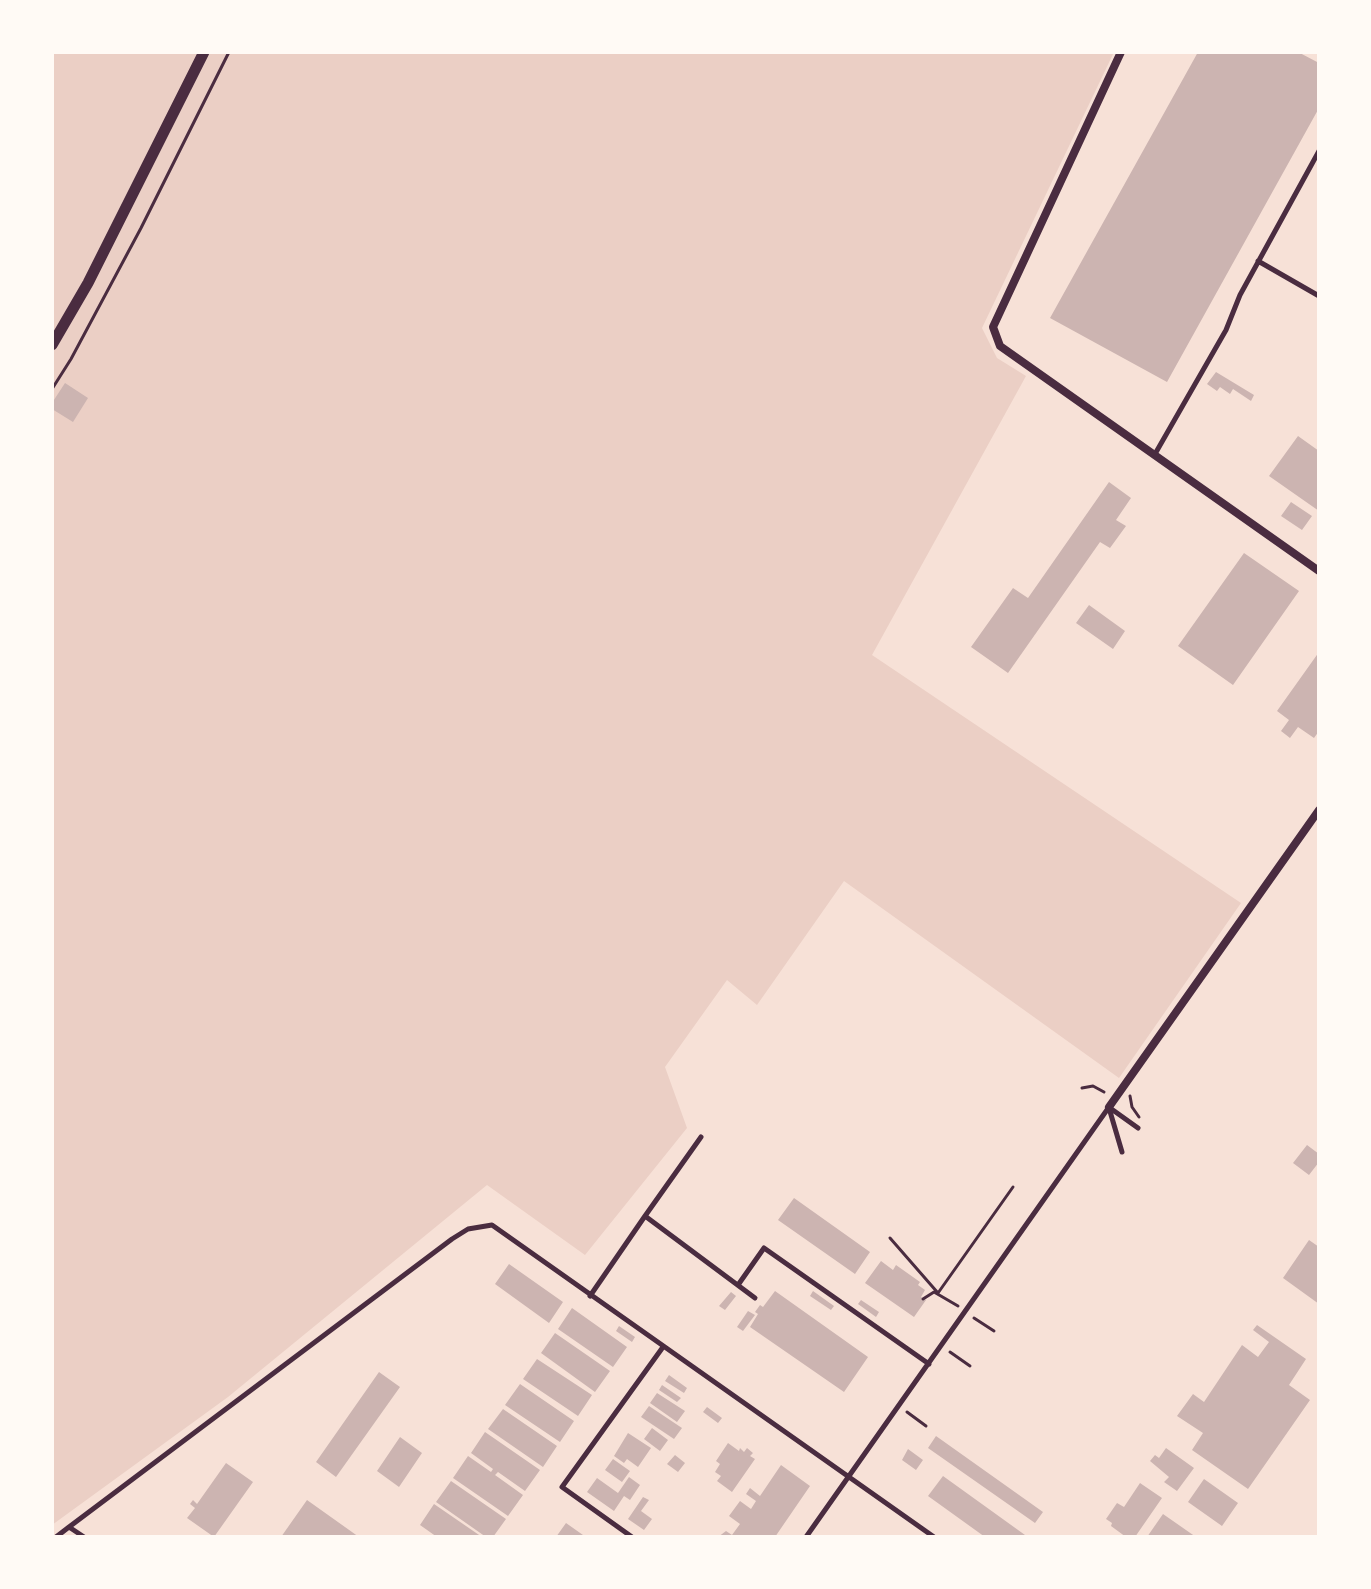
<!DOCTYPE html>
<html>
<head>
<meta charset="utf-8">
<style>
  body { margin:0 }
  #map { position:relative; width:1371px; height:1589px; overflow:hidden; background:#f7e1d7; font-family:"Nunito Sans",sans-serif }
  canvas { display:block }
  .frame { position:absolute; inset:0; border:54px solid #fffaf5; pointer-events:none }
</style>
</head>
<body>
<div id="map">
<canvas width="1371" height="1589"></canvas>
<div class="frame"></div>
</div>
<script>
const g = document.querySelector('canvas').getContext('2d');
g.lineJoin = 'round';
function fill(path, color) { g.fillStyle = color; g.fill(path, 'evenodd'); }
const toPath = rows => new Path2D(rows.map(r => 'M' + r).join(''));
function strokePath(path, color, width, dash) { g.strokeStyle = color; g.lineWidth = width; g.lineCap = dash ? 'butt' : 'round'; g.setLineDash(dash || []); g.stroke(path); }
fill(toPath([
  [52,52,1114,52,982,328,997,358,1026,376,872,655,1241,903,1119,1078,844,881,757,1005,727,980,665,1067,687,1128,585,1255,487,1185,228,1397,52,1525]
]), '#ebcfc5');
fill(toPath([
  [1198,52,1298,52,1319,63,1319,108,1167,382,1050,318],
  [1216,372,1254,395,1251,401,1233,389,1230,394,1220,387,1217,391,1207,384],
  [65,383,88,398,73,422,52,409,52,403],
  [1298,436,1319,451,1319,511,1269,476],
  [1109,482,1131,498,1116,520,1126,526,1110,548,1100,542,1008,673,971,647,1013,588,1028,598],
  [1291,502,1312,516,1302,530,1281,516],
  [1244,553,1299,591,1233,685,1178,646],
  [1089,605,1125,631,1113,649,1076,623],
  [1319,652,1319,731,1314,738,1298,727,1290,738,1281,731,1289,720,1277,711],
  [1307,1145,1319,1154,1319,1162,1309,1175,1293,1163],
  [794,1198,870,1252,855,1274,778,1220],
  [1309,1240,1319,1247,1319,1304,1283,1278],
  [881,1261,893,1270,896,1265,920,1282,918,1285,925,1290,921,1297,926,1300,914,1317,865,1283],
  [509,1264,563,1302,549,1323,495,1284],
  [775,1291,868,1357,844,1392,750,1327,758,1314,755,1312,760,1305,763,1307],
  [813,1291,834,1306,831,1310,810,1296],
  [731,1292,736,1296,725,1310,719,1306],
  [861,1300,879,1312,876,1317,858,1304],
  [572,1308,627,1347,613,1367,558,1329],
  [748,1311,755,1315,743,1331,737,1327],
  [1257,1325,1306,1359,1289,1385,1310,1400,1248,1489,1192,1450,1203,1433,1177,1416,1193,1394,1204,1402,1242,1345,1258,1357,1269,1342,1253,1330],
  [619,1326,635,1337,632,1342,616,1331],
  [555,1333,610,1371,595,1392,541,1353],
  [537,1359,592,1395,578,1416,523,1379],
  [379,1372,400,1387,336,1477,316,1462],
  [669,1375,687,1388,684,1393,665,1381],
  [520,1384,574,1421,560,1442,505,1405],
  [662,1385,681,1398,677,1402,659,1390],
  [657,1393,685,1411,677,1422,650,1403],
  [649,1406,682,1428,674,1439,641,1417],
  [707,1407,722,1418,718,1423,703,1412],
  [503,1409,557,1446,543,1467,488,1429],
  [652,1428,668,1440,660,1451,644,1439],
  [485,1432,540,1470,525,1491,498,1472,495,1475,523,1495,508,1516,453,1478,468,1456,491,1472,493,1469,471,1453],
  [628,1433,651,1448,638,1467,627,1459,624,1463,614,1456],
  [936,1436,1043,1512,1035,1523,928,1448],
  [400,1437,422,1453,399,1487,377,1471],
  [728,1443,739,1451,740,1448,744,1452,747,1448,753,1453,750,1456,755,1459,732,1492,717,1481,721,1476,715,1472,720,1464,716,1461],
  [1166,1448,1194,1468,1177,1491,1164,1482,1169,1477,1150,1461,1155,1455,1159,1458],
  [908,1449,923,1460,916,1470,902,1460],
  [675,1455,685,1463,678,1472,667,1464],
  [613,1459,630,1471,622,1482,605,1470],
  [226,1463,253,1482,214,1537,187,1518,195,1508,190,1504,193,1500,197,1504],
  [781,1465,810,1486,775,1537,718,1537,726,1531,732,1535,740,1524,729,1516,740,1501,751,1509,756,1501,746,1494,750,1488,760,1496],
  [943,1476,1025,1535,1023,1537,985,1537,928,1496],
  [629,1477,640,1485,630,1500,624,1496,614,1511,587,1492,597,1478,618,1493],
  [1204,1479,1238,1503,1222,1526,1188,1502],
  [451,1481,506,1519,493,1537,486,1537,436,1502],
  [1140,1483,1162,1498,1135,1537,1126,1537,1111,1526,1112,1523,1106,1519,1117,1503,1124,1507],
  [643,1497,649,1500,641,1511,652,1519,644,1530,628,1519],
  [307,1500,359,1537,281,1537],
  [434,1504,482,1537,437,1537,420,1525],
  [1163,1514,1196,1537,1147,1537],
  [566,1523,583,1535,582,1537,556,1537]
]), '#ccb4b1');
strokePath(toPath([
  [52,389,71,359,141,228,229,52],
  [1082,1088,1093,1086,1104,1092],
  [1130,1096,1132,1107,1139,1117],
  [890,1238,938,1293,1013,1187],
  [923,1299,934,1292,958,1306],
  [974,1318,994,1331],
  [950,1352,970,1366],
  [907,1412,926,1426]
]), '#4a2c40', 3);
strokePath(toPath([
  [1258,261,1319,296],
  [1155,454,1226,330,1240,295,1319,151],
  [1109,1108,1122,1152],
  [1110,1108,1138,1128],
  [645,1216,701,1137],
  [738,1285,764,1248,929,1364],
  [590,1296,645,1216,755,1298],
  [69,1527,452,1239,468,1229,492,1225,934,1537],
  [56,1537,69,1527,84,1537],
  [632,1537,562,1487,663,1347],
  [806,1537,1109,1107]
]), '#4a2c40', 5);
strokePath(toPath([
  [1121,52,993,327,1000,346,1319,571],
  [1109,1107,1319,810]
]), '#4a2c40', 8);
strokePath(toPath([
  [52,345,88,283,204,52]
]), '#4a2c40', 11);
</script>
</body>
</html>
